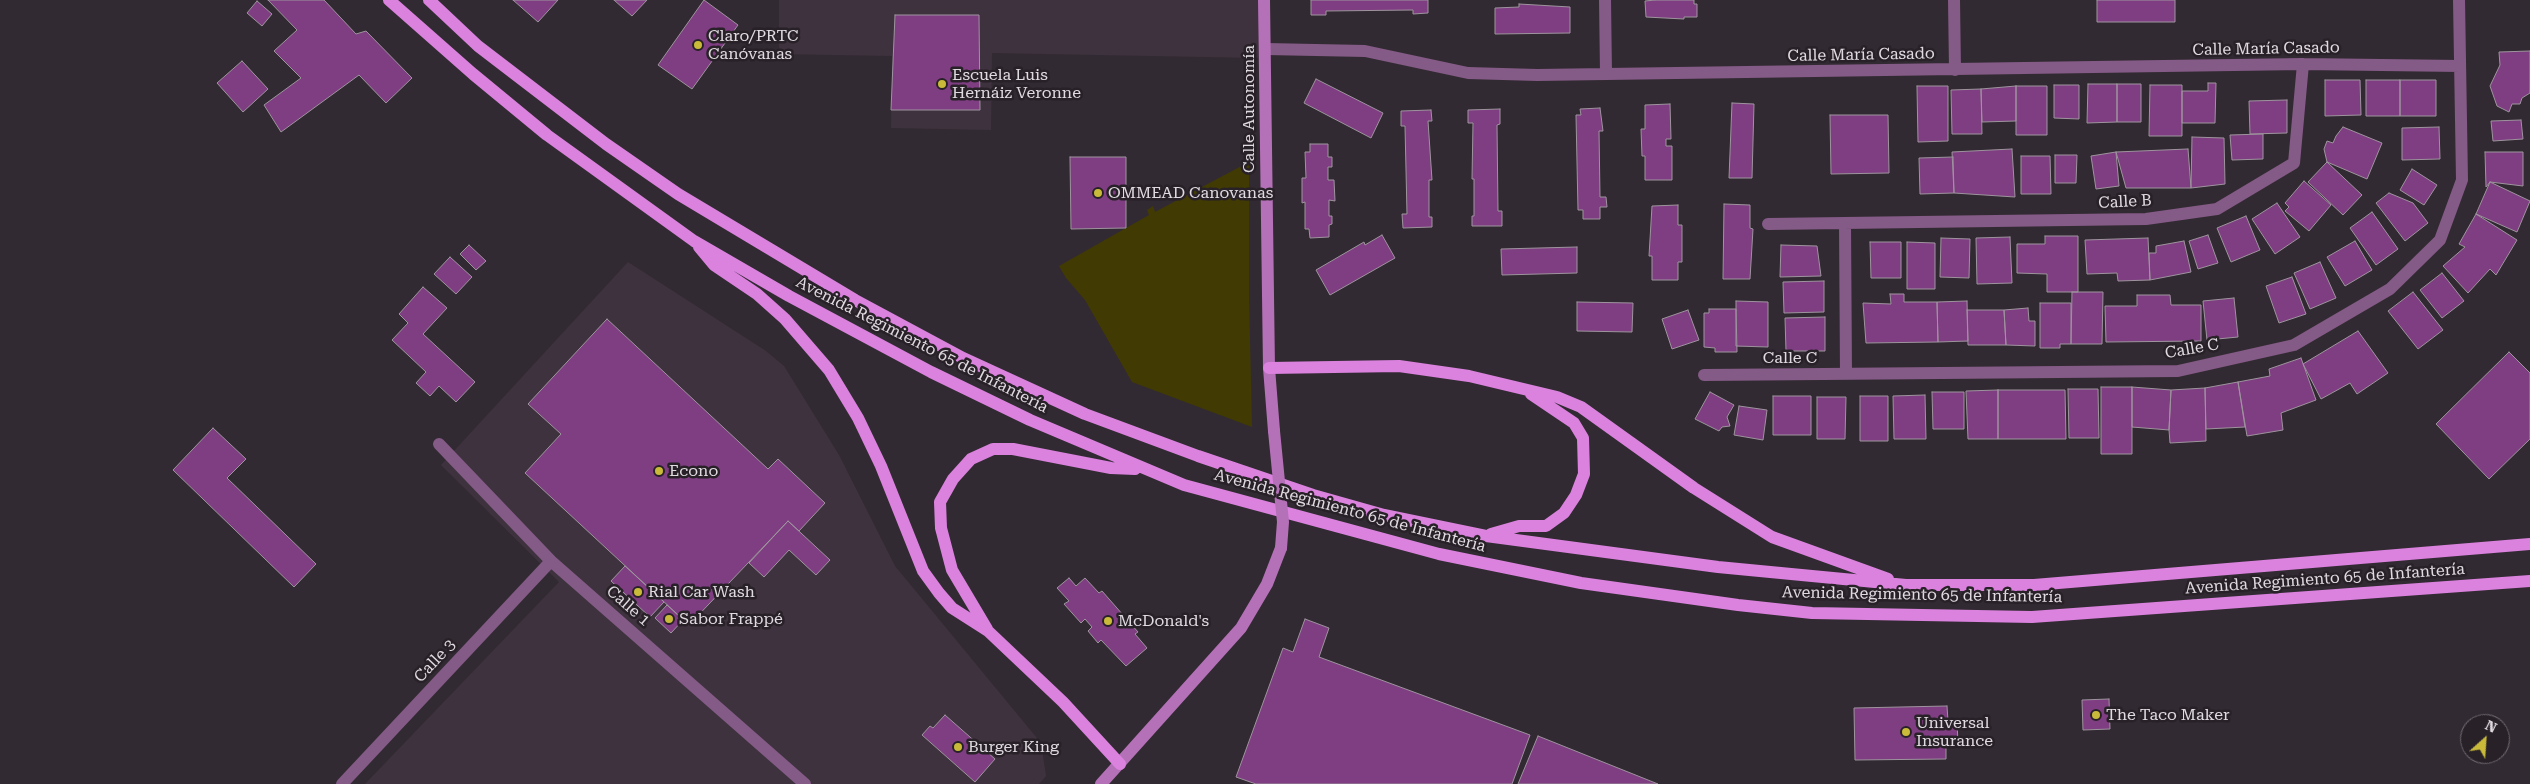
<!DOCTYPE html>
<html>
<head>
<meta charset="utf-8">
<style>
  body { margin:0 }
  #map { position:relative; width:2530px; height:784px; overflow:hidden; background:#322a32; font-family:"Roboto Serif",serif }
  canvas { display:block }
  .north { position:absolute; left:2460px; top:714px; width:50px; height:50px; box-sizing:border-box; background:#282128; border:1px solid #726b72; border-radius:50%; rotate:26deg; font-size:14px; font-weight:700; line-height:20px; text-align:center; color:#e0dbe0 }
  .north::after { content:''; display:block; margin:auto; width:18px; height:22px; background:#c9ba3a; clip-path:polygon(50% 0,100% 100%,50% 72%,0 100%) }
</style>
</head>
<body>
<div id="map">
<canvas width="2530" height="784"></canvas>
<div class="north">N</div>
</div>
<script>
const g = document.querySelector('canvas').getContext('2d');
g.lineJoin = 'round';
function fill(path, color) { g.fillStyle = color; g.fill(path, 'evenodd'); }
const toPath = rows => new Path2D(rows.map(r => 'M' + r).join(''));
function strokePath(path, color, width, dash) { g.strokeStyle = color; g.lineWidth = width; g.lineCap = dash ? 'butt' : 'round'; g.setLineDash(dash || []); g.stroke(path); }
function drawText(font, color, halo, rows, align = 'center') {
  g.font = font + ' "Roboto Serif",serif'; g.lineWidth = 5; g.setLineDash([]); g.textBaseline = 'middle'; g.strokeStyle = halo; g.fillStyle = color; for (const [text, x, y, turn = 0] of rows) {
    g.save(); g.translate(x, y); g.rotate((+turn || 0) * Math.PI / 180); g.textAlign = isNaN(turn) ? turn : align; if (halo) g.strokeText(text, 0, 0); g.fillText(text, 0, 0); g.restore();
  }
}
fill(toPath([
  [779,0,1259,0,1258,58,992,53,991,130,891,128,892,56,779,54],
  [628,262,766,351,784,366,839,455,895,566,1041,743,1046,776,1039,784,365,784,559,582,441,465]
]), '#3e323e');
fill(toPath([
  [1249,162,1249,296,1252,427,1132,382,1085,300,1066,278,1059,266,1149,215,1147,210,1153,206,1155,212]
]), '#413b03');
const building = toPath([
  [268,0,324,0,356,34,366,31,412,78,386,103,359,75,281,132,264,105,301,78,274,51,297,30,268,0],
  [513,0,558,0,538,22,513,0],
  [614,0,647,0,632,16,614,0],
  [704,0,738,25,692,89,658,65,704,0],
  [1311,0,1428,0,1428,13,1413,14,1413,10,1326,11,1326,15,1311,15,1311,0],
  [1655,0,1694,0,1694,4,1697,4,1697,17,1684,17,1684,19,1646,17,1645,1,1655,0],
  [2097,0,2175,0,2175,22,2097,22,2097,0],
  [257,1,272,14,262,26,247,13,257,1],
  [1519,4,1570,7,1570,33,1495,34,1495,8,1519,7,1519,4],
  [895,15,979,15,980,110,891,110,895,15],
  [2530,51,2530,93,2522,98,2520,104,2512,104,2509,112,2497,106,2490,86,2500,65,2499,52,2530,51],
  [242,61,268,89,243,112,217,83,242,61],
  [1316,79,1383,113,1371,138,1304,103,1316,79],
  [2325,80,2360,80,2361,115,2325,116,2325,80],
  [2366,80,2400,80,2400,116,2366,116,2366,80],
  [2400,80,2436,80,2436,116,2400,116,2400,80],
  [2208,83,2216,83,2215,123,2182,123,2182,91,2208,91,2208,83],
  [2088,84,2117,84,2117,122,2087,123,2088,84],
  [2117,84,2141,84,2141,122,2117,122,2117,84],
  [2054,85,2079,85,2079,119,2054,118,2054,85],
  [2150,85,2182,85,2182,136,2149,136,2150,85],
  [1917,86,1948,86,1948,141,1918,142,1917,86],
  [2016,86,2047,86,2047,135,2016,135,2016,86],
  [2016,86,2016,121,1982,122,1981,89,2016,86],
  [1981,89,1982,134,1952,134,1951,90,1981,89],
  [2287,100,2287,133,2250,134,2249,101,2287,100],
  [1732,103,1754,104,1752,178,1729,178,1732,103],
  [1670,104,1671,139,1666,139,1666,146,1672,146,1672,180,1645,180,1645,156,1642,156,1641,129,1645,129,1645,105,1670,104],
  [1600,108,1603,131,1599,131,1600,197,1606,197,1607,207,1600,207,1600,219,1583,219,1583,210,1578,210,1576,115,1581,115,1580,109,1600,108],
  [1500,109,1500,124,1497,125,1498,211,1502,211,1502,226,1472,226,1472,216,1474,216,1474,179,1472,179,1473,123,1468,123,1468,110,1500,109],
  [1431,110,1432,121,1428,121,1432,180,1429,180,1429,217,1432,217,1432,227,1403,228,1402,214,1407,214,1405,126,1401,126,1401,111,1431,110],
  [1830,115,1888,115,1889,173,1831,174,1830,115],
  [2521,120,2523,139,2493,141,2491,121,2521,120],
  [2343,127,2382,143,2367,179,2327,162,2324,149,2327,141,2333,143,2336,136,2343,127],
  [2439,127,2440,159,2402,160,2402,128,2439,127],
  [2263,134,2263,159,2232,160,2230,135,2263,134],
  [2192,137,2224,138,2225,184,2191,188,2192,137],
  [1310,144,1328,144,1328,157,1332,157,1332,167,1328,167,1328,180,1334,180,1335,201,1329,200,1329,216,1332,216,1332,224,1329,225,1329,237,1310,238,1309,229,1305,229,1305,202,1302,203,1302,178,1306,178,1305,152,1310,152,1310,144],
  [2012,149,2015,197,1954,193,1952,152,2012,149],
  [2188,149,2191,188,2126,188,2116,152,2188,149],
  [2116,152,2119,186,2096,189,2091,156,2116,152],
  [2485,152,2523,152,2523,186,2490,182,2486,187,2485,152],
  [2055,155,2077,155,2076,183,2055,183,2055,155],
  [2021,156,2050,156,2051,194,2021,194,2021,156],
  [1070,157,1126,157,1126,228,1071,229,1070,157],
  [1953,157,1954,193,1920,194,1919,158,1953,157],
  [2327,162,2362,195,2343,215,2308,182,2327,162],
  [2412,169,2437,185,2424,205,2400,190,2412,169],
  [2304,181,2331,205,2309,231,2285,211,2289,207,2285,203,2304,181],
  [2490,182,2530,201,2517,232,2476,214,2490,182],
  [2389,193,2413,203,2428,223,2405,241,2376,203,2389,193],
  [2277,203,2300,237,2275,254,2252,219,2277,203],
  [1724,204,1750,205,1750,228,1753,229,1750,279,1723,279,1724,204],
  [1678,205,1678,225,1682,225,1682,262,1678,262,1678,280,1652,280,1652,256,1649,256,1652,206,1678,205],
  [2372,212,2398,249,2376,265,2350,228,2372,212],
  [2476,214,2517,240,2496,275,2490,269,2468,293,2443,266,2465,247,2459,244,2476,214],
  [2246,216,2260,250,2231,262,2217,228,2246,216],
  [1382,235,1395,258,1330,295,1316,270,1364,242,1365,245,1382,235],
  [2208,235,2218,263,2198,269,2189,241,2208,235],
  [2045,236,2078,236,2078,292,2047,292,2047,274,2017,273,2017,244,2045,244,2045,236],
  [2010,237,2012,283,1977,284,1976,238,2010,237],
  [1941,238,1970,239,1969,278,1940,277,1941,238],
  [2148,238,2150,280,2118,281,2117,273,2087,274,2085,240,2148,238],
  [2184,241,2191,272,2150,280,2149,253,2156,253,2156,246,2184,241],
  [2355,241,2372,270,2345,286,2327,257,2355,241],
  [1870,242,1901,242,1901,278,1871,278,1870,242],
  [1907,242,1935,243,1935,289,1907,289,1907,242],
  [469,245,486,261,476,270,460,254,469,245],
  [1781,245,1817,246,1821,276,1780,277,1781,245],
  [1577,247,1577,273,1502,275,1501,249,1577,247],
  [450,257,472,277,456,294,434,274,450,257],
  [2320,262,2336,298,2310,309,2294,273,2320,262],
  [2442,273,2464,301,2442,318,2420,290,2442,273],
  [2292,277,2306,314,2279,323,2266,286,2292,277],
  [1824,281,1824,312,1784,313,1783,282,1824,281],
  [423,287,447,308,423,334,475,382,456,402,439,386,430,396,416,383,426,372,392,340,408,323,399,314,423,287],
  [2072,292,2103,292,2102,344,2071,344,2072,292],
  [2413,292,2443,330,2418,349,2388,311,2413,292],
  [1890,294,1904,294,1904,302,1937,302,1938,342,1866,343,1863,303,1891,304,1890,294],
  [2137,295,2170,295,2171,305,2201,305,2201,341,2106,342,2105,306,2137,306,2137,295],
  [2234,298,2238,337,2207,340,2203,301,2234,298],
  [1736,301,1768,302,1768,347,1736,346,1736,301],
  [1967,301,1968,341,1938,342,1937,302,1967,301],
  [1577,302,1633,303,1632,332,1577,331,1577,302],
  [2040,303,2071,303,2071,344,2060,344,2060,348,2040,348,2040,303],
  [2028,308,2029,321,2035,321,2035,346,2006,345,2004,310,2028,308],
  [1709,309,1736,309,1737,352,1715,352,1715,348,1704,347,1704,313,1709,313,1709,309],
  [1688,310,1699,340,1672,349,1662,319,1688,310],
  [1967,310,2004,310,2006,345,1968,345,1967,310],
  [1825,317,1825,351,1786,351,1785,318,1825,317],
  [607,319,768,469,778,459,825,503,799,531,788,521,689,625,525,473,561,434,528,404,607,319],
  [2358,331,2388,373,2357,394,2350,383,2321,399,2303,364,2358,331],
  [2509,352,2530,373,2530,439,2489,479,2436,424,2509,352],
  [2301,358,2316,400,2281,413,2283,430,2247,436,2238,382,2270,376,2269,369,2301,358],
  [2238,382,2245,427,2206,429,2205,388,2238,382],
  [2101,387,2132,387,2132,454,2101,454,2101,387],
  [2132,387,2171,390,2169,430,2132,427,2132,387],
  [2205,388,2206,441,2170,443,2169,430,2171,390,2205,388],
  [2068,389,2098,389,2099,438,2069,438,2068,389],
  [1998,390,1998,439,1968,439,1966,391,1998,390],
  [1998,390,2065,390,2066,439,1998,439,1998,390],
  [1710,392,1734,405,1727,417,1730,426,1722,427,1719,431,1695,419,1710,392],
  [1932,392,1964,392,1964,429,1933,429,1932,392],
  [1925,395,1926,439,1894,439,1893,396,1925,395],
  [1773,396,1811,396,1811,435,1773,435,1773,396],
  [1860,396,1888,396,1888,441,1860,441,1860,396],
  [1817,397,1846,397,1845,439,1817,439,1817,397],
  [1739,406,1767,410,1763,440,1734,435,1739,406],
  [213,428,246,459,227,478,316,564,294,587,173,470,213,428],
  [788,521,830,560,816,575,789,550,764,577,749,563,788,521],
  [625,566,664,602,650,617,611,581,625,566],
  [1069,578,1076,586,1085,578,1099,593,1102,591,1138,632,1135,634,1147,648,1126,666,1101,640,1098,643,1088,631,1092,627,1085,619,1081,623,1064,604,1069,601,1057,588,1069,578],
  [667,605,683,620,671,633,655,618,667,605],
  [1305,619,1329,628,1319,657,1530,735,1512,784,1256,784,1236,777,1283,648,1293,652,1305,619],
  [2109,699,2110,729,2083,730,2082,700,2109,699],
  [1947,706,1948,721,1957,721,1958,744,1946,743,1946,759,1855,760,1854,708,1947,706],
  [945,715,995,759,975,782,922,735,930,726,933,728,945,715],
  [1538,736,1658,784,1518,784,1538,736]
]);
fill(building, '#7f3e82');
strokePath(building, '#9e949e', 1);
strokePath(toPath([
  [1605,0,1606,73],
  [1954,0,1955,70],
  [1266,49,1365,51,1468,73,1537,75,2303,64,2460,66],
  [1768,224,2146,219,2217,209,2294,163,2303,64],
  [1845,224,1846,374],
  [1704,375,2178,371,2294,345,2390,289,2440,240,2462,180,2459,0],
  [439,444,551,561,805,784],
  [342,784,551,561]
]), '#845a86', 12);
strokePath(toPath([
  [1264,0,1269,368,1274,431],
  [1101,784,1241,628,1267,584,1281,548]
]), '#b571b8', 12);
strokePath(toPath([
  [389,0,473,74,547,135,694,241,789,296,931,372,1030,420,1184,485,1439,554,1581,583,1738,605,1812,613,2032,617,2530,581],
  [429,0,478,46,606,144,678,194,855,300,963,358,1085,414,1198,456,1313,495,1384,515,1486,536,1718,567,1906,585,2034,585,2530,544],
  [699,247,714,265,757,294,785,319,829,370,858,418,881,466,923,571,939,593,952,608,988,631,1063,702,1120,764],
  [1269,368,1399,366,1469,376,1557,397,1581,407,1694,488,1772,537,1888,579],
  [1491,534,1519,526,1546,526,1564,513,1576,495,1584,474,1583,438,1574,423,1531,394],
  [987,629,952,570,941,528,940,502,953,479,971,459,993,449,1013,449,1111,468,1135,469]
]), '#da82de', 12);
strokePath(toPath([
  [1274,431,1283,522,1281,548]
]), '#b571b8', 12);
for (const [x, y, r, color] of [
  [698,45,5,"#c9ba3a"],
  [942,84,5,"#c9ba3a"],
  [1098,193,5,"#c9ba3a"],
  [659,471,5,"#c9ba3a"],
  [638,592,5,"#c9ba3a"],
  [669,619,5,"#c9ba3a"],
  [1108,621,5,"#c9ba3a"],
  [2096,715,5,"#c9ba3a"],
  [1906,732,5,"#c9ba3a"],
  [958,747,5,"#c9ba3a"]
]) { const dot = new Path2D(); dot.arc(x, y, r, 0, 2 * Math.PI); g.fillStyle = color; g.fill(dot); strokePath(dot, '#282128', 2); }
drawText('16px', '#e0dbe0', '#282128', [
  ["Claro/PRTC",708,36],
  ["Canóvanas",708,54],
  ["Escuela Luis",952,75],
  ["Hernáiz Veronne",952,93],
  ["OMMEAD Canovanas",1108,193],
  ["Econo",669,471],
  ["Rial Car Wash",648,592],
  ["Sabor Frappé",679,619],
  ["McDonald's",1118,621],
  ["The Taco Maker",2106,715],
  ["Universal",1916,723],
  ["Insurance",1916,741],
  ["Burger King",968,747]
], 'left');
drawText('16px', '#e0dbe0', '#282128', [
  ["Calle María Casado",2266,49,-1],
  ["Calle María Casado",1861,55,-1],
  ["Calle Autonomía",1249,109,-90],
  ["Calle B",2125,202,-3],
  ["Avenida Regimiento 65 de Infantería",922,345,27],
  ["Calle C",2192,349,-10],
  ["Calle C",1790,358],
  ["Avenida Regimiento 65 de Infantería",1350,511,15],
  ["Avenida Regimiento 65 de Infantería",2325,579,-4],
  ["Avenida Regimiento 65 de Infantería",1922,595,1],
  ["Calle 1",628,606,41],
  ["Calle 3",435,661,-47]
]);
</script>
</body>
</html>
